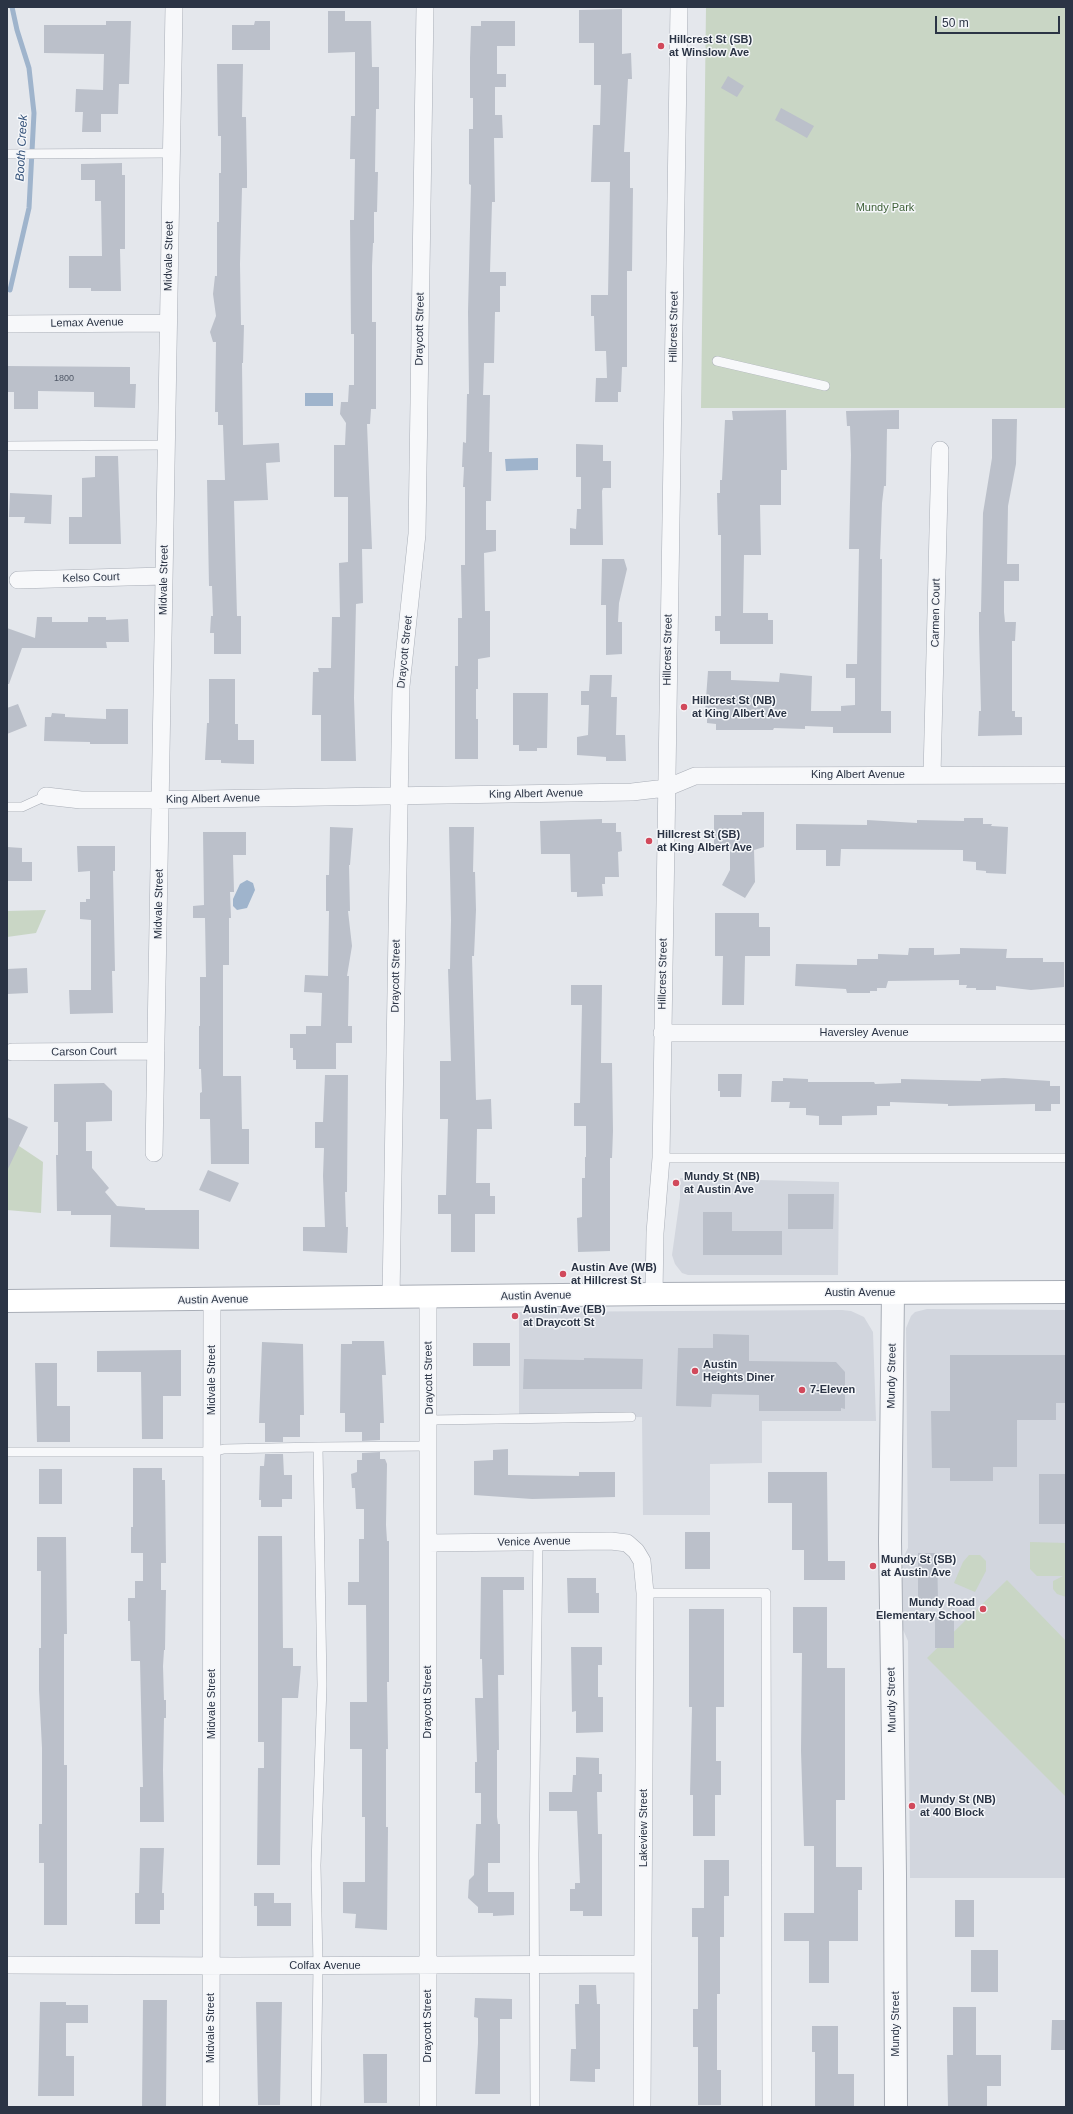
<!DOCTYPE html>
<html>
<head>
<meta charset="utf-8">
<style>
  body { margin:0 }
  #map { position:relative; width:1073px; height:2114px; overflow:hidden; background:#e4e7ec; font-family:Arial,sans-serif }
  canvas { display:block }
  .frame { position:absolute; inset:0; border:8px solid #2b3445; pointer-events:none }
  .scale { position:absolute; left:935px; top:16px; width:125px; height:18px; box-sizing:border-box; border:2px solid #2b3445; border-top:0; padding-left:5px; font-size:12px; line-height:14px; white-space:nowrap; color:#2b3445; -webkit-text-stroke:3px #f4f6f9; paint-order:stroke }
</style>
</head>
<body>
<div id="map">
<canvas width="1073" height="2114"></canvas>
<div class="frame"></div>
<div class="scale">50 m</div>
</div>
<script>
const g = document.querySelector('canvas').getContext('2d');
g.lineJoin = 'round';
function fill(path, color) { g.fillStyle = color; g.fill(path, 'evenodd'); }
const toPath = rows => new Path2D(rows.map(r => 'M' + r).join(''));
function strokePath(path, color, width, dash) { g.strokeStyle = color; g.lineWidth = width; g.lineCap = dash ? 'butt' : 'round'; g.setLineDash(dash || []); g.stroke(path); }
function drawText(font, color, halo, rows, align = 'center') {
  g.font = font + ' Arial,sans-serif'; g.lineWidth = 3; g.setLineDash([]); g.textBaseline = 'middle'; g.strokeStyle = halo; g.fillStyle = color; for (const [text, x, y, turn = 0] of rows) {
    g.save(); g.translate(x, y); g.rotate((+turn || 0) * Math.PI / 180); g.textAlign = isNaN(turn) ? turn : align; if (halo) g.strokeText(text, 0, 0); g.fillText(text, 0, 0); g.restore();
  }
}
fill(toPath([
  [680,1178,839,1182,838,1275,688,1275,682,1273,675,1264,672,1255,680,1198],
  [927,1309,1066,1310,1066,1878,910,1878,908,1641,901,1625,901,1562,908,1548,906,1328,911,1316,915,1312],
  [842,1310,851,1311,864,1317,873,1332,876,1421,762,1421,762,1463,710,1464,710,1515,643,1515,642,1417,519,1420,519,1312]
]), '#d2d6de');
fill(toPath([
  [706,7,1066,7,1066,408,701,408],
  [46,910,36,933,7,937,7,911],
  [7,1138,43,1162,41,1213,7,1210],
  [1030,1542,1066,1543,1066,1597,1057,1594,1053,1589,1053,1581,1063,1576,1037,1576,1030,1569],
  [969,1555,980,1555,986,1561,986,1571,975,1592,954,1583,963,1562],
  [1007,1580,1066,1641,1066,1797,927,1658]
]), '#c9d6c5');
fill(toPath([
  [305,393,333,393,333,406,305,406],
  [538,458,538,470,506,471,505,459],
  [247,880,253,883,255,890,247,908,237,910,233,906,233,899,240,884]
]), '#9fb4cc');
strokePath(toPath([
  [10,290,29,208,34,113,29,68,17,30,12,7]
]), '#9fb4cc', 5);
fill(toPath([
  [622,9,622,54,631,53,632,79,628,79,624,152,630,152,630,188,633,188,632,271,627,271,627,367,622,367,621,392,618,392,618,402,595,402,596,378,607,378,606,351,595,351,594,316,591,316,591,295,608,295,610,182,591,182,593,125,600,125,601,85,594,85,594,43,579,43,579,10],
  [328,11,345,11,345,21,371,21,372,67,379,67,379,109,376,109,375,172,378,172,377,212,374,212,374,243,373,243,372,266,372,322,376,322,376,409,371,409,370,424,367,424,372,549,362,549,363,603,356,604,354,698,356,761,321,761,321,715,312,715,313,672,319,672,318,668,331,668,332,617,340,617,339,563,348,562,348,497,334,497,334,445,345,445,346,423,340,414,341,402,348,402,349,385,354,385,354,334,351,334,350,220,354,220,355,159,350,159,351,116,355,116,355,52,328,53],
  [106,21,131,21,129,84,119,84,118,114,101,114,101,132,82,132,83,112,75,112,76,89,103,90,104,54,44,53,44,25,106,25],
  [255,21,270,21,270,50,232,50,232,25,254,25],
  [481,21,515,21,515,46,497,46,497,74,506,74,506,87,495,87,495,115,502,115,503,138,494,138,495,202,492,202,490,272,506,272,506,286,500,286,500,312,495,312,494,363,484,363,483,395,490,395,489,452,492,452,491,501,486,501,486,530,496,530,496,551,484,553,485,611,490,611,490,657,478,659,478,689,476,689,476,719,478,719,478,759,455,759,455,666,458,666,458,618,462,618,461,565,465,565,465,487,463,487,464,467,462,467,463,442,466,443,467,394,469,394,468,312,471,185,469,184,469,129,473,129,473,98,470,98,470,58,471,26,481,26],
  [217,64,243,64,242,117,246,117,247,173,247,188,242,188,240,264,241,325,244,325,243,363,242,363,243,445,279,443,280,462,266,463,268,500,234,501,237,616,241,616,241,654,214,654,214,633,210,633,211,616,213,616,212,586,209,586,207,480,225,480,223,425,218,425,218,412,215,412,216,342,213,342,210,332,216,316,213,294,215,276,217,276,217,222,219,222,219,173,221,173,221,136,218,136],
  [728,76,744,86,737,97,721,88],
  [781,108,814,126,807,138,775,120],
  [122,163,122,175,125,175,125,249,120,249,121,291,91,291,91,288,69,288,69,256,102,256,101,201,95,201,95,180,81,180,81,164],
  [7,366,130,367,130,384,136,384,135,408,94,407,94,392,38,391,38,409,14,409,14,392,7,392],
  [786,410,787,470,781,470,781,505,760,505,761,555,744,555,743,613,768,613,768,620,773,620,773,644,720,644,720,631,715,631,715,616,721,616,721,535,718,535,717,493,720,493,720,480,722,480,725,420,733,420,732,411],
  [899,410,899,429,887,429,886,486,884,486,882,503,880,559,882,559,881,711,891,711,891,733,833,733,833,727,805,726,805,729,774,728,773,730,716,730,716,724,707,723,707,712,705,712,708,671,731,671,731,680,779,682,780,673,812,676,811,711,841,711,841,706,855,705,855,678,846,678,846,664,857,664,859,549,849,549,851,455,850,426,847,426,846,411],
  [992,419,1017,419,1016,464,1008,506,1007,564,1019,564,1019,581,1004,581,1004,612,1005,622,1016,622,1015,641,1012,641,1012,711,1015,711,1015,717,1022,717,1022,735,978,736,979,711,981,711,979,631,979,612,981,612,983,513,992,458],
  [576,444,603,445,603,461,611,461,611,488,603,488,602,491,603,545,570,545,570,528,576,529,577,509,581,509,581,477,576,477],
  [95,456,118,456,121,544,69,544,69,517,82,517,82,478,95,477],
  [10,493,52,495,51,524,24,523,25,517,9,517],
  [602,559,624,559,627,569,619,603,618,622,622,622,622,654,606,655,606,605,601,605],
  [37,617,52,617,52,622,88,622,88,617,106,617,106,620,128,619,129,642,106,642,107,648,22,648,9,684,7,684,7,628,35,638],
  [590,675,612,675,611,697,617,697,616,735,625,735,626,761,606,761,606,757,577,755,577,737,588,735,589,705,581,705,581,691,589,691],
  [209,679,235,679,235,724,238,724,238,740,254,740,254,764,221,763,221,760,205,760,207,723,209,723],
  [513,693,548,693,547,748,537,748,537,751,519,751,519,745,513,745],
  [18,704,27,726,7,734,7,708],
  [106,709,128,709,128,744,90,744,90,742,44,741,45,717,51,717,52,713,65,714,65,717,106,719],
  [742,812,764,812,764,847,754,850,755,882,745,898,722,885,730,870,730,850,725,850,725,845,714,845,714,815,742,815],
  [964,818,983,818,983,824,992,824,991,826,1008,827,1006,874,986,873,986,871,976,870,976,862,963,861,963,850,841,849,840,866,826,866,826,850,796,850,796,824,867,825,867,820,917,823,917,820,964,821],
  [602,819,602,823,616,823,616,832,621,832,622,851,618,852,619,877,605,877,605,884,602,884,603,896,577,897,577,892,571,892,570,854,541,854,540,821],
  [330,827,353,828,350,865,349,865,350,911,348,911,352,946,347,976,349,976,348,1026,352,1026,352,1043,336,1043,336,1069,296,1069,296,1060,293,1060,293,1048,290,1048,290,1034,306,1034,306,1026,321,1026,322,993,304,992,305,975,328,976,329,911,326,911,326,875,329,875],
  [449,827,474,827,473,872,475,872,476,910,474,956,472,956,476,1100,491,1099,492,1129,477,1129,476,1183,490,1183,490,1196,495,1196,495,1214,475,1214,475,1252,451,1252,451,1214,438,1214,438,1195,446,1195,448,1119,440,1119,440,1061,451,1061,448,969,450,969,451,920],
  [203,832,246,832,246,855,233,855,234,892,230,892,231,918,229,918,229,965,223,965,223,1076,241,1076,242,1129,249,1129,249,1164,211,1164,210,1119,200,1119,200,1093,202,1092,201,1069,199,1069,199,1026,200,1026,200,977,206,977,205,918,193,918,193,906,204,905],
  [77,846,115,846,115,871,113,871,115,971,112,971,113,1013,70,1014,69,990,91,990,91,920,80,919,80,902,86,902,86,899,90,899,90,871,78,872],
  [7,847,22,848,22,862,32,862,32,881,7,881],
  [715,913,759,913,759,927,770,927,770,956,745,956,744,1005,722,1005,723,956,715,956],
  [909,948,934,948,934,955,960,954,960,948,1007,949,1006,958,1043,958,1043,962,1064,962,1064,987,1031,990,996,986,996,990,976,990,976,988,966,988,967,985,959,985,959,980,888,981,886,988,877,988,877,991,870,991,870,993,847,993,846,989,795,986,796,964,857,965,857,959,878,959,878,954,908,955],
  [27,968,28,993,7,994,7,969],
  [571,985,602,985,601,1063,612,1063,613,1131,612,1158,610,1158,610,1251,578,1252,577,1218,582,1217,582,1178,585,1178,585,1157,586,1157,586,1126,574,1126,574,1103,580,1103,582,1005,571,1005],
  [718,1074,742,1074,741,1097,720,1097,720,1091,718,1091],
  [325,1075,348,1075,347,1192,345,1192,346,1227,348,1227,347,1253,303,1251,303,1227,325,1227,323,1176,324,1148,315,1148,315,1122,323,1122],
  [783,1078,808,1079,808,1082,874,1082,875,1084,901,1083,901,1079,981,1081,981,1079,1004,1078,1050,1081,1050,1086,1060,1086,1060,1104,1051,1104,1051,1111,1035,1111,1035,1104,948,1106,948,1104,890,1102,890,1106,877,1106,877,1115,842,1116,842,1125,819,1125,819,1116,806,1115,806,1108,789,1108,790,1102,771,1102,772,1081,783,1081],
  [104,1083,112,1091,112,1121,86,1122,86,1151,92,1151,92,1168,109,1188,105,1192,117,1206,145,1208,145,1210,199,1210,199,1249,110,1247,111,1215,71,1215,71,1211,57,1211,56,1155,58,1155,58,1122,54,1122,54,1084],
  [7,1117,28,1127,7,1171],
  [208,1170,239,1183,230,1202,199,1190],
  [788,1194,834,1194,833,1229,788,1229],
  [703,1212,732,1212,732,1231,782,1231,782,1255,703,1255],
  [713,1334,749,1335,749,1361,836,1362,845,1372,845,1409,841,1408,841,1411,759,1411,759,1395,712,1394,711,1407,676,1406,678,1348,713,1348],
  [352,1341,384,1341,386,1375,382,1375,384,1423,380,1423,380,1440,362,1441,362,1432,345,1432,345,1413,340,1413,341,1344,352,1344],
  [262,1342,303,1344,304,1415,300,1415,300,1437,283,1437,283,1442,265,1442,265,1423,259,1423],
  [473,1343,510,1343,510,1366,473,1366],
  [181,1350,181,1396,163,1396,163,1439,142,1439,141,1372,97,1372,97,1351],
  [950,1355,1066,1355,1066,1403,1056,1403,1056,1420,1017,1420,1017,1467,993,1467,993,1481,950,1481,950,1468,932,1468,931,1411,950,1411],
  [584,1358,643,1359,642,1389,523,1389,524,1359,584,1360],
  [35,1363,57,1363,57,1406,70,1406,70,1442,37,1442],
  [508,1449,508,1475,579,1476,579,1472,615,1472,615,1497,532,1499,474,1495,474,1461,493,1460,493,1450],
  [380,1452,380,1459,385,1459,387,1464,386,1525,387,1541,389,1541,389,1682,387,1682,388,1749,386,1749,386,1827,388,1827,387,1930,355,1928,356,1914,343,1913,343,1882,365,1882,365,1817,362,1817,362,1749,350,1749,350,1702,367,1702,366,1605,348,1605,348,1582,359,1582,359,1539,364,1539,364,1509,356,1509,355,1488,352,1488,351,1474,357,1472,357,1460,362,1460,362,1453],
  [265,1454,283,1454,284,1475,292,1475,292,1499,282,1499,282,1507,261,1507,261,1500,259,1500,260,1466,264,1466],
  [133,1468,162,1468,162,1480,165,1480,166,1563,161,1563,161,1590,166,1590,165,1650,164,1650,163,1666,164,1700,166,1700,166,1718,164,1718,163,1770,164,1822,140,1822,140,1787,143,1787,140,1661,131,1661,130,1621,128,1621,128,1598,135,1598,135,1581,143,1581,143,1553,131,1553,131,1527,133,1527],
  [39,1469,62,1469,62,1504,39,1504],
  [768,1472,827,1472,828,1561,845,1561,845,1580,804,1580,804,1550,792,1550,792,1503,768,1503],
  [1039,1474,1066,1474,1066,1524,1039,1524],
  [685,1532,710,1532,710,1569,685,1569],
  [258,1536,282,1536,283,1648,293,1648,293,1666,301,1666,298,1698,282,1698,280,1865,257,1865,258,1768,264,1768,264,1742,258,1742],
  [37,1537,66,1537,67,1634,64,1634,64,1765,67,1765,67,1925,44,1925,44,1863,39,1863,39,1824,42,1824,42,1748,39,1690,39,1648,41,1648,41,1571,37,1571],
  [918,1553,937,1553,938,1600,918,1601],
  [481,1577,524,1577,524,1590,503,1590,504,1675,498,1675,499,1750,497,1750,497,1817,498,1824,500,1824,500,1863,488,1863,488,1892,514,1892,514,1915,493,1916,493,1913,478,1913,478,1907,468,1898,469,1880,474,1875,476,1824,481,1824,481,1793,475,1793,475,1762,477,1762,475,1698,483,1698,482,1659,480,1659],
  [567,1578,596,1578,596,1593,599,1593,599,1613,568,1613],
  [793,1607,827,1607,827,1668,845,1668,845,1800,836,1800,836,1867,862,1867,862,1890,858,1890,858,1941,829,1941,829,1983,809,1983,809,1941,784,1941,784,1913,814,1913,814,1846,804,1846,801,1751,802,1653,793,1653],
  [689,1609,724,1609,724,1707,716,1707,716,1761,721,1761,721,1795,715,1795,715,1836,693,1836,693,1795,690,1795,692,1707,689,1707],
  [935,1617,954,1617,954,1648,935,1648],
  [571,1647,602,1647,602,1665,598,1665,598,1697,603,1697,603,1732,576,1733,576,1711,572,1712],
  [576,1757,599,1758,599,1774,602,1774,602,1792,597,1792,598,1834,602,1834,602,1916,583,1916,583,1911,570,1911,570,1889,575,1889,575,1883,580,1883,577,1811,549,1811,549,1792,572,1792,573,1775,576,1775],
  [140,1848,164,1848,162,1893,164,1893,164,1910,160,1910,160,1924,135,1924,135,1893,139,1893],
  [704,1860,729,1860,729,1896,724,1896,724,1937,720,1937,720,1994,717,1994,717,2070,721,2070,721,2105,698,2105,698,2047,693,2047,693,2009,698,2009,698,1937,692,1937,692,1908,704,1908],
  [254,1893,274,1893,274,1903,291,1903,291,1926,257,1926,257,1906,254,1906],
  [955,1900,974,1900,974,1937,955,1937],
  [971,1950,998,1950,998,1992,971,1992],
  [579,1985,596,1985,597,2004,600,2004,600,2069,595,2069,595,2082,570,2081,571,2049,576,2049,575,2004,579,2004],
  [475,1998,512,1999,512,2019,500,2019,500,2094,475,2094,478,2043,478,2018,474,2017],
  [143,2000,167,2000,166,2107,142,2107],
  [40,2002,66,2002,66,2005,88,2005,88,2023,66,2023,66,2056,74,2056,74,2096,38,2096],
  [256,2002,282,2002,280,2105,258,2105],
  [953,2007,976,2007,976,2055,1001,2055,1001,2086,987,2086,987,2107,948,2107,947,2055,953,2055],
  [1052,2020,1066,2020,1066,2050,1051,2050],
  [812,2026,838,2026,838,2074,854,2074,854,2107,815,2107,815,2052,812,2052],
  [363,2054,387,2054,387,2103,364,2103]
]), '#bbc0ca');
const service = toPath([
  [7,154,171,153],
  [717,361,825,386],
  [7,446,166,445],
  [7,807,22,807,46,796],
  [661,1158,1066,1158],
  [430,1420,631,1417],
  [7,1452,212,1452,224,1449,318,1447],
  [645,1593,766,1593,767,2107],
  [316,2107,318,1966,316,1865,322,1685,318,1447,429,1446],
  [535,2107,534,1854,538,1542]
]);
const minor = toPath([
  [7,324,167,323],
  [18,580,164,576],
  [932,775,940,450],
  [46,796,81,800,141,800,632,792,666,788,695,776,1066,775],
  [662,1033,1066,1033],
  [12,1052,156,1051],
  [154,1153,174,7],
  [654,1294,655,1233,661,1158,679,7],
  [391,1298,401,686,417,534,425,7],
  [428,1543,611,1541,627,1543,636,1551,642,1561,645,1593,642,2107],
  [7,1965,235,1966,643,1964],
  [211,2107,212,1300],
  [428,2107,428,1297]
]);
const tertiary = toPath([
  [893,1293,890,1541,895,1874,896,2107]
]);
const secondary = toPath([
  [7,1301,654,1294,1066,1292]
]);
strokePath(service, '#a9aeb7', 10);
strokePath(minor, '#a9aeb7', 18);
strokePath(tertiary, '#a9aeb7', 24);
strokePath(secondary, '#a9aeb7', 24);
strokePath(service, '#f7f8fa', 9);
strokePath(minor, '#f7f8fa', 17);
strokePath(tertiary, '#f7f8fa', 22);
strokePath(secondary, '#fff', 22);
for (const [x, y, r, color] of [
  [661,46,4,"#d1495b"],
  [684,707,4,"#d1495b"],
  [649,841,4,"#d1495b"],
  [676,1183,4,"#d1495b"],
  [563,1274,4,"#d1495b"],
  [515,1316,4,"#d1495b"],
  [695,1371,4,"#d1495b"],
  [802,1390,4,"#d1495b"],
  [873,1566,4,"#d1495b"],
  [983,1609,4,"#d1495b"],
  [912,1806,4,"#d1495b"]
]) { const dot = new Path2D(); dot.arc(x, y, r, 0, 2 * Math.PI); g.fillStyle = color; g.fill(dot); strokePath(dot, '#f4f6f9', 1.5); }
drawText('9px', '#4f5766', null, [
  ["1800",64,379]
]);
drawText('bold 11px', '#2b3445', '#f4f6f9', [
  ["Hillcrest St (SB)",669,40],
  ["at Winslow Ave",669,53],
  ["Hillcrest St (NB)",692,701],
  ["at King Albert Ave",692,714],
  ["Hillcrest St (SB)",657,835],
  ["at King Albert Ave",657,848],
  ["Mundy St (NB)",684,1177],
  ["at Austin Ave",684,1190],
  ["Austin Ave (WB)",571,1268],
  ["at Hillcrest St",571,1281],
  ["Austin Ave (EB)",523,1310],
  ["at Draycott St",523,1323],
  ["Austin",703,1365],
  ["Heights Diner",703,1378],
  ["7-Eleven",810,1390],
  ["Mundy St (SB)",881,1560],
  ["at Austin Ave",881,1573],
  ["Mundy Road",975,1603,"right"],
  ["Elementary School",975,1616,"right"],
  ["Mundy St (NB)",920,1800],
  ["at 400 Block",920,1813]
], 'left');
drawText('11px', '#3f6138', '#f4f6f9', [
  ["Mundy Park",885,208]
]);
drawText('11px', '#2b3445', '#f4f6f9', [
  ["Midvale Street",169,256,-89],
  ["Lemax Avenue",87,323,-1],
  ["Hillcrest Street",674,327,-89],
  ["Draycott Street",420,329,-89],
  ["Kelso Court",91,578,-2],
  ["Midvale Street",164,580,-89],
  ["Carmen Court",936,613,-89],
  ["Hillcrest Street",668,650,-89],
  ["Draycott Street",405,652,-84],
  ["King Albert Avenue",858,775],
  ["King Albert Avenue",536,794,-1],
  ["King Albert Avenue",213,799,-1],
  ["Midvale Street",159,904,-89],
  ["Hillcrest Street",663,974,-89],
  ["Draycott Street",396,976,-89],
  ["Haversley Avenue",864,1033],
  ["Carson Court",84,1052,-1],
  ["Austin Avenue",860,1293],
  ["Austin Avenue",536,1296,-1],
  ["Austin Avenue",213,1300,-1],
  ["Mundy Street",892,1376,-89],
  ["Draycott Street",429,1378,-91],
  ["Midvale Street",212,1380,-90],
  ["Venice Avenue",534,1542,-1],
  ["Mundy Street",892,1700,-91],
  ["Draycott Street",428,1702,-90],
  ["Midvale Street",212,1704,-90],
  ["Lakeview Street",644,1828,-90],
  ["Colfax Avenue",325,1966],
  ["Mundy Street",896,2024,-90],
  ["Draycott Street",428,2026,-90],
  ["Midvale Street",211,2028,-90]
]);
drawText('italic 12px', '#34527a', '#f4f6f9', [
  ["Booth Creek",22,148,-87]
]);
</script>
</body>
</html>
